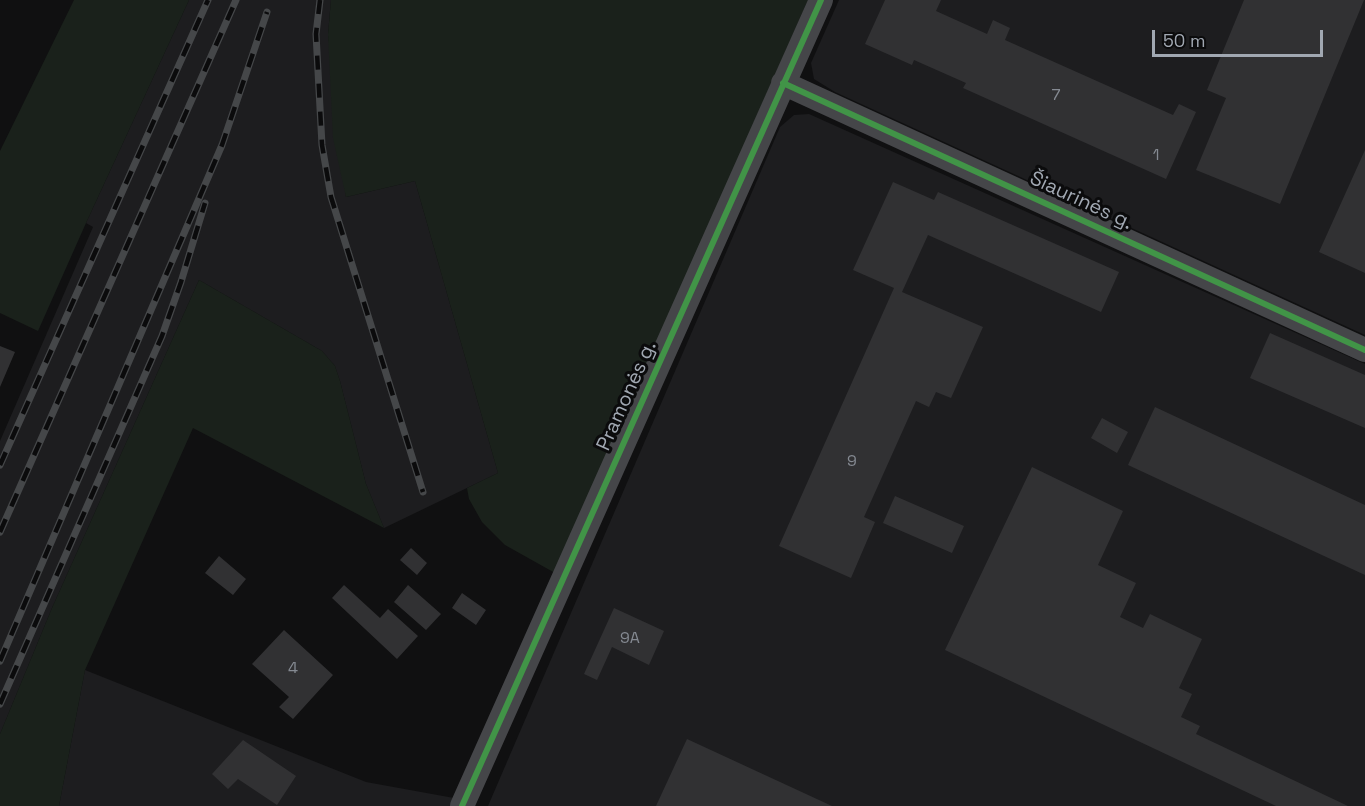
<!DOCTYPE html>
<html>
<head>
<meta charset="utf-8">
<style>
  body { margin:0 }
  #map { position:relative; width:1365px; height:806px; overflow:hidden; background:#101011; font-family:"Space Grotesk",sans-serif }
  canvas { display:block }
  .scale { position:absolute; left:1152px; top:30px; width:171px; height:27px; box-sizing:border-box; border:3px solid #a1a8b2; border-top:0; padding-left:8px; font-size:18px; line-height:21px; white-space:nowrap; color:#a1a8b2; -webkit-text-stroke:4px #0b0b0c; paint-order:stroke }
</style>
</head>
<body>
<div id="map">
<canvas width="1365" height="806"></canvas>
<div class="scale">50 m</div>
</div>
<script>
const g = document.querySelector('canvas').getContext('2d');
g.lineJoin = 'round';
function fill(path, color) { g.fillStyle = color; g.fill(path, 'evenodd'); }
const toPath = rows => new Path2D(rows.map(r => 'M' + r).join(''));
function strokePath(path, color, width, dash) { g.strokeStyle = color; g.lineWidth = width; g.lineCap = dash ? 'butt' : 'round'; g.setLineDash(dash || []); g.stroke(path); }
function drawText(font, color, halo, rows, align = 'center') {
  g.font = font + ' "Space Grotesk",sans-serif'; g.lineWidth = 6; g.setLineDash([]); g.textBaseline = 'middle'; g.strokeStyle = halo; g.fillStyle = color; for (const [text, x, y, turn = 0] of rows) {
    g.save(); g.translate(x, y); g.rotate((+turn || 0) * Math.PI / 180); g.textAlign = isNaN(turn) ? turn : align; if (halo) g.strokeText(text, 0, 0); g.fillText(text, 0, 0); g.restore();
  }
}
fill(toPath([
  [189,0,331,0,328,34,346,197,415,181,498,473,384,528,366,484,340,381,335,366,322,351,199,280,52,608,0,734,0,441,93,227,86,223],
  [839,0,1365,0,1365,335,835,92,814,79,811,63],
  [809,114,1365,364,1365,806,488,806,780,127,794,115],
  [85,670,366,782,454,798,451,806,59,806]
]), '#1d1d1f');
fill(toPath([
  [74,0,189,0,86,223,38,331,0,313,0,151],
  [331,0,808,0,555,573,505,545,482,522,469,499,467,488,498,473,415,181,346,197,333,138,328,34],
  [199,280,322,351,335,366,340,381,366,484,384,528,193,428,85,670,59,806,0,806,0,734,52,608]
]), '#1a211b');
fill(toPath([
  [885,0,941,0,936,11,987,34,993,20,1010,28,1005,40,1173,115,1179,104,1196,112,1166,179,963,88,966,83,914,60,912,65,865,44],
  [1244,0,1364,0,1280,204,1196,170,1226,98,1207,90],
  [1365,150,1365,273,1319,252],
  [893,182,934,200,938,192,1119,272,1101,312,928,235,902,292,983,327,951,398,936,392,929,407,916,401,864,517,875,522,851,578,779,546,894,288,853,270],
  [1270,333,1365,375,1365,428,1250,378],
  [0,346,15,352,0,387],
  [1155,407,1365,505,1365,575,1128,465],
  [1102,418,1128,432,1117,453,1091,438],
  [1032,467,1123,511,1098,565,1136,583,1120,617,1143,628,1150,614,1202,639,1179,688,1192,694,1181,717,1200,726,1196,734,1348,806,1276,806,945,650],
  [895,496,964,526,952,553,883,523],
  [411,548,427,563,417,575,400,560],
  [219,556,246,579,233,595,205,573],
  [344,585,380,618,388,609,418,636,397,659,332,598],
  [408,585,441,614,426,630,394,602],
  [462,593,486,610,476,625,452,608],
  [614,608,664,631,649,665,612,647,597,680,584,674],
  [284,630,333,675,293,719,279,707,289,697,252,664],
  [687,739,832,806,656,806],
  [243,740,296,776,277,805,238,779,228,789,212,774]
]), '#313133');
strokePath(toPath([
  [783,83,1365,350],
  [462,806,821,0]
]), '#454649', 24);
const rail = toPath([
  [320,0,316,34,322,145,331,197,423,492],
  [0,465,208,0],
  [0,532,236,0],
  [0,661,222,145,267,12],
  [0,704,162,336,181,282,205,203]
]);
strokePath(rail, '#454749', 7);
strokePath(rail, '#0b0b0c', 4.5, [14]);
strokePath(toPath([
  [783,83,1365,350],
  [462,806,821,0]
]), '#419447', 6);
drawText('16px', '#858a92', null, [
  ["7",1056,96],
  ["1",1156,156],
  ["9",852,462],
  ["9A",630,639],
  ["4",293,669]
]);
drawText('20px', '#a1a8b2', '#0b0b0c', [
  ["Šiaurinės g.",1081,201,25],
  ["Pramonės g.",627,396,-66]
]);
</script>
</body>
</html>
